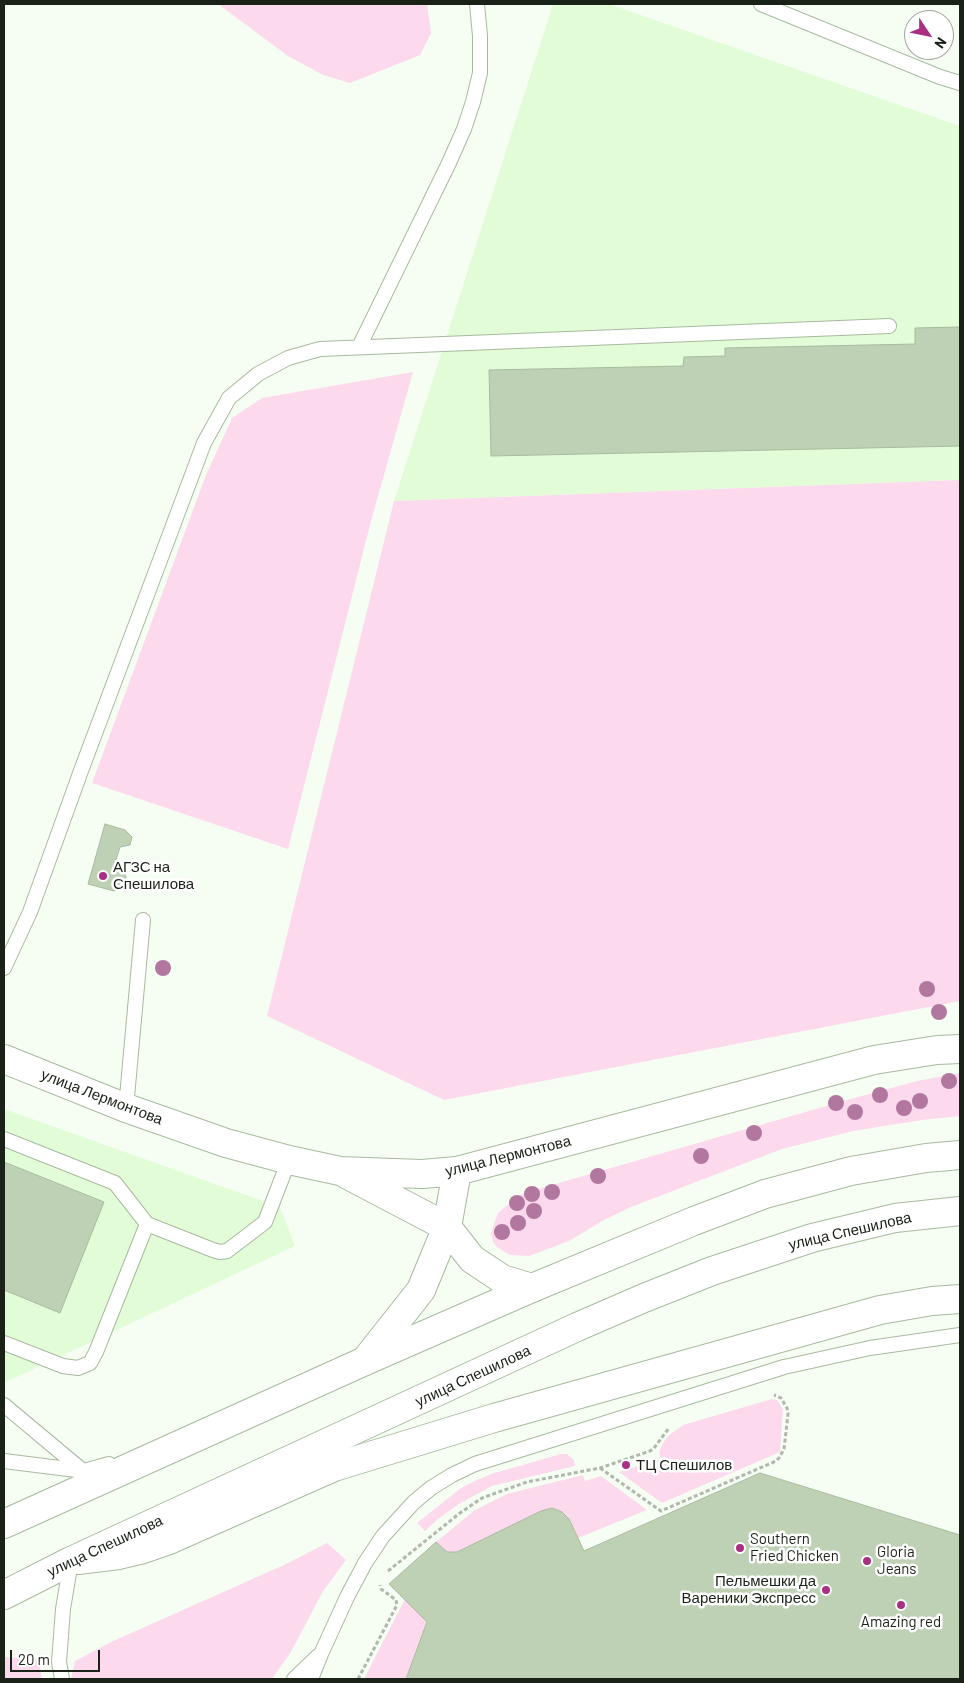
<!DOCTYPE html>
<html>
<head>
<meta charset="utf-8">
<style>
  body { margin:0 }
  #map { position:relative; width:964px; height:1683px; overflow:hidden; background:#f6fef3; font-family:Barlow,sans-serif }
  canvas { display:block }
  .frame { position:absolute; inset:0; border:5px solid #1a2116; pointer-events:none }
  .north { position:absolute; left:904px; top:10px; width:50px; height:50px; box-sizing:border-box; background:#fff; border:1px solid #a3a6a2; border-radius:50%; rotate:124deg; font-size:14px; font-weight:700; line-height:20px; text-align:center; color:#1a2116 }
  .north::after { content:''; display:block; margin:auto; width:18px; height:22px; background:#a92f82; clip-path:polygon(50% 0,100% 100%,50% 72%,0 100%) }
  .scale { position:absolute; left:10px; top:1650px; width:90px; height:22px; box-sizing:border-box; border:2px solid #1a2116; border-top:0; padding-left:6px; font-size:15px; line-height:18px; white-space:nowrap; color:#1a2116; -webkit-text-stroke:4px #fff; paint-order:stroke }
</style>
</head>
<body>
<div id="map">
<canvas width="964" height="1683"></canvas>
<div class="frame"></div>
<div class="north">N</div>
<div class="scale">20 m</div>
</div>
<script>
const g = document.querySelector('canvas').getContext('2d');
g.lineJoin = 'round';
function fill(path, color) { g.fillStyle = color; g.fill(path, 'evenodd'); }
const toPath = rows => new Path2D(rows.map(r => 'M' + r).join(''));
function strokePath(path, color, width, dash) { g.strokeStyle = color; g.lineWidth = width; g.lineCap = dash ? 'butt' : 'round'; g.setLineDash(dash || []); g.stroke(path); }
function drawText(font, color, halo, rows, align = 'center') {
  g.font = font + ' Barlow,sans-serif'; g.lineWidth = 5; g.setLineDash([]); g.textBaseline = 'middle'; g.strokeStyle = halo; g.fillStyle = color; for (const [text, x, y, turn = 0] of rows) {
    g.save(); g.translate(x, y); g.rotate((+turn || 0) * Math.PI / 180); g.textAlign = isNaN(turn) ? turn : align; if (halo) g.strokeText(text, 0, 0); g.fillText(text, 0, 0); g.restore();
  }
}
fill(toPath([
  [553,4,609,4,960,126,960,480,394,501],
  [4,1109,280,1207,295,1246,4,1383]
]), '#e3fcd8');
fill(toPath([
  [218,4,427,4,431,33,420,55,350,83,323,75,288,56],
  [413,372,371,521,288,849,92,783,206,475,232,418,262,398],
  [960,480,960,1001,444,1100,267,1016,394,501],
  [960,1073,960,1116,922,1120,853,1131,782,1149,631,1207,604,1220,569,1241,529,1256,510,1255,497,1247,493,1242,491,1233,498,1213,517,1197,524,1193,847,1100,917,1081],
  [772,1399,777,1400,783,1409,780,1452,662,1503,619,1472,661,1459,659,1452,663,1443,668,1436,683,1425],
  [561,1454,567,1454,574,1460,575,1466,492,1486,459,1504,438,1519,425,1531,417,1523,461,1488,475,1481,491,1474],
  [583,1475,585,1481,601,1476,647,1510,578,1538,569,1519,562,1512,552,1508,457,1552,447,1552,436,1542,475,1510,507,1494],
  [327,1543,346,1560,323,1591,291,1652,272,1679,71,1679,75,1661,111,1642,284,1565],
  [405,1599,427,1622,406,1679,364,1679],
  [4,1657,38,1659,42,1679,4,1679]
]), '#fcd9ec');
const building = toPath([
  [960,327,960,446,491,456,489,370,683,366,684,357,725,356,725,348,915,344,915,328,960,327],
  [105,824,125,830,132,837,130,845,120,847,115,863,121,864,125,870,126,878,120,888,114,891,88,884,105,824],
  [4,1162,104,1202,60,1313,4,1290,4,1162],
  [760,1473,960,1535,960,1679,406,1679,427,1622,389,1584,436,1542,447,1552,457,1552,541,1511,552,1508,562,1512,569,1519,584,1551,760,1473]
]);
fill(building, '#bed1b5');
strokePath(building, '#a8bb9f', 1);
const lane = toPath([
  [761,4,940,77,960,83],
  [359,347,448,165,464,129,473,102,480,73,480,36,477,4],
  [4,968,30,912,82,768,204,443,229,398,258,374,288,358,320,349,889,326],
  [126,1108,143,920],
  [4,1139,115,1183,147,1224,96,1352,90,1363,78,1368,63,1366,4,1343],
  [147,1224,213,1250,220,1252,227,1251,265,1222,289,1160],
  [4,1405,83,1471],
  [4,1461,84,1471,109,1464],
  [62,1679,59,1662,63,1609,71,1561],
  [294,1679,318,1656],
  [311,1679,321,1654,347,1597,365,1563,383,1536,414,1502,431,1488,452,1475,475,1464,784,1367,870,1348,960,1335]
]);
const street = toPath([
  [4,1059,126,1108,226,1143,289,1160,340,1171,422,1174,457,1171,874,1060,937,1050,960,1049],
  [348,1175,447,1227,472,1259,502,1279,532,1288],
  [365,1361,421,1290,447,1227,457,1171],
  [78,1560,119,1555,140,1550,169,1540,334,1467,494,1418,880,1310,932,1301,960,1299]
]);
const primary = toPath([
  [4,1524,365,1361,532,1288,694,1221,765,1194,851,1171,926,1158,960,1155],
  [4,1595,71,1561,577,1327,644,1298,712,1271,812,1238,895,1218,960,1211]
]);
strokePath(lane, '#a7ba9f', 16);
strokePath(street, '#a7ba9f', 30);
strokePath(primary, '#a7ba9f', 30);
strokePath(toPath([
  [600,1468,661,1511,776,1461,779,1458,784,1449,788,1414,787,1408,781,1398,774,1395],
  [388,1571,460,1513,482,1498,527,1482,600,1468,650,1451,654,1448,669,1428],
  [358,1679,397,1605,396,1600,381,1589,380,1585]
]), '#b0b7ac', 3, [4, 2.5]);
strokePath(lane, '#fff', 14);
strokePath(street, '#fff', 28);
strokePath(primary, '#fff', 28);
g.fillStyle = '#b1779f';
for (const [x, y] of [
  [163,968],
  [927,989],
  [939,1012],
  [949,1081],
  [880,1095],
  [920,1101],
  [836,1103],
  [904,1108],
  [855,1112],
  [754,1133],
  [701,1156],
  [598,1176],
  [552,1192],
  [532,1194],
  [517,1203],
  [534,1211],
  [518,1223],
  [502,1232]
]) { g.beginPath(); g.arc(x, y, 8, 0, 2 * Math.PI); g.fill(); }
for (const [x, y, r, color] of [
  [103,876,5,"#a92f82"],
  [626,1465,5,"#a92f82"],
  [740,1548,5,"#a92f82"],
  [867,1561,5,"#a92f82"],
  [826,1590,5,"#a92f82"],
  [901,1605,5,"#a92f82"]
]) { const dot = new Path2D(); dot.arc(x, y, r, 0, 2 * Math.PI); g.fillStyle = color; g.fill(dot); strokePath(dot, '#fff', 2); }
drawText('15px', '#1a2116', '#fff', [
  ["АГЗС на",113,867],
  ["Спешилова",113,884],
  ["ТЦ Спешилов",636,1465],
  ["Southern",750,1539],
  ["Fried Chicken",750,1556],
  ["Gloria",877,1552],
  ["Jeans",877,1569],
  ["Пельмешки да",816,1581,"right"],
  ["Вареники Экспресс",816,1598,"right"],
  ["Amazing red",901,1622,"center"]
], 'left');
drawText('15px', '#1a2116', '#fff', [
  ["улица Лермонтова",102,1097,21],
  ["улица Лермонтова",508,1156,-14],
  ["улица Спешилова",850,1231,-13],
  ["улица Спешилова",473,1376,-25],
  ["улица Спешилова",105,1546,-25]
]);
</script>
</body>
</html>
